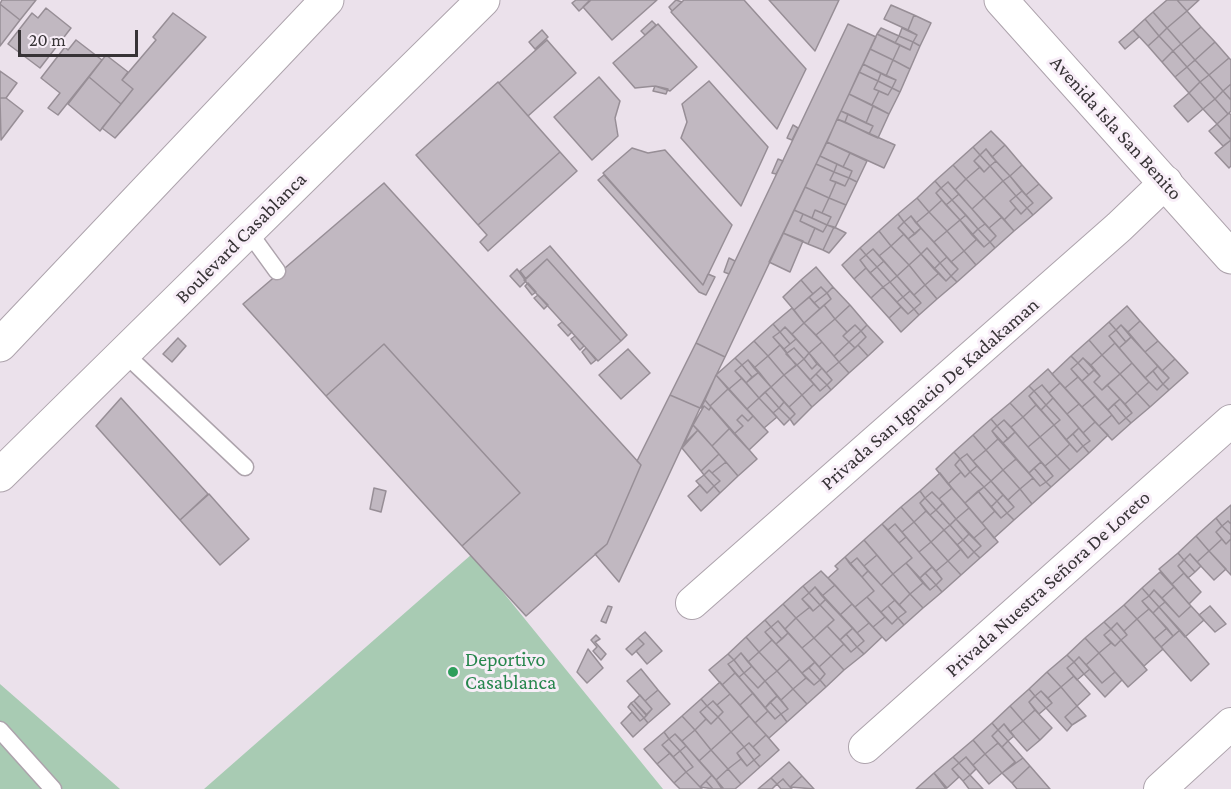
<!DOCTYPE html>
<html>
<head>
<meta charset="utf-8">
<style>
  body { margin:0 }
  #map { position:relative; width:1231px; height:789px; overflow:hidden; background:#ebe1eb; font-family:"Crimson Pro",serif }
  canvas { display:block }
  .scale { position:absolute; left:18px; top:30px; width:120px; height:27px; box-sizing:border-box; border:3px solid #373336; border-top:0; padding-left:8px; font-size:18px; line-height:21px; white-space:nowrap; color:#373336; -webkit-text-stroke:4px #f8eef8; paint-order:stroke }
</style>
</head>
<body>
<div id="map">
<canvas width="1231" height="789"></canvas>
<div class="scale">20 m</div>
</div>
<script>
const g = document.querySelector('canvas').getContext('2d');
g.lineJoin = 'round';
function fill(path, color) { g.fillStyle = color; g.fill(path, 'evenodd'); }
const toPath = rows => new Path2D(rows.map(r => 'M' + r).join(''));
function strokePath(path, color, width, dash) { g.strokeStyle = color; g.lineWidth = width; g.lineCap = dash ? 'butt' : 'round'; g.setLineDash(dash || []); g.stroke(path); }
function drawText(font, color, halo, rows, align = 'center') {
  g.font = font + ' "Crimson Pro",serif'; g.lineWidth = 6; g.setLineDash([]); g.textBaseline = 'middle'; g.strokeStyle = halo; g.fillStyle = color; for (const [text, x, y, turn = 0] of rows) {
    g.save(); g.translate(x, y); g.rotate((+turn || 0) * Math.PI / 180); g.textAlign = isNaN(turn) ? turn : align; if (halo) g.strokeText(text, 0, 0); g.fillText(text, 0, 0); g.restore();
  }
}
fill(toPath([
  [472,554,663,789,204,789],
  [0,684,120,789,0,789]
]), '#a8cbb3');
const building = toPath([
  [2,0,36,0,20,20,0,4,2,0],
  [576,0,591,0,579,11,572,3,576,0],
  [590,0,657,0,612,40,583,7,590,0],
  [676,0,682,2,672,11,669,7,676,0],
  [684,0,744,0,806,69,777,129,671,12,684,0],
  [769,0,839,0,815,51,769,0],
  [1167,0,1177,0,1187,11,1167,28,1153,12,1167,0],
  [1177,0,1199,0,1187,11,1177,0],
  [0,4,20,20,0,46,0,4],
  [891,5,914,15,908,30,884,19,891,5],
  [46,8,71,28,40,68,8,44,32,13,38,18,46,8],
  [1187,11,1201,27,1181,44,1167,28,1187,11],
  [1153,12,1167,28,1159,36,1145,19,1153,12],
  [173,13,206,37,115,138,102,128,133,89,122,80,156,40,153,37,173,13],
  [914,15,931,23,920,46,913,42,917,35,908,30,914,15],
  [1145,19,1159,36,1148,46,1133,30,1145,19],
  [652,21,656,25,645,35,641,31,652,21],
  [658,24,697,67,670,91,655,86,635,88,613,63,658,24],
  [848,24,876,37,725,357,696,343,848,24],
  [1201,27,1215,42,1195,60,1181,44,1201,27],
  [881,28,899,36,895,43,877,34,881,28],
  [902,28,917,35,913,42,899,36,902,28],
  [1167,28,1181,44,1173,51,1159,36,1167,28],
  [542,30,548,37,535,49,529,42,542,30],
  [1133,30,1139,37,1125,49,1119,42,1133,30],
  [877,34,900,45,893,60,870,49,877,34],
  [899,36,913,42,910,50,895,43,899,36],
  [1159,36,1173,51,1162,62,1148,46,1159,36],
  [76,40,102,60,58,115,48,108,60,93,41,78,65,47,68,50,76,40],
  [547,40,576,73,528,116,499,83,547,40],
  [913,42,920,46,910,69,893,60,900,45,910,50,913,42],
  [1215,42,1229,58,1209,75,1195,60,1215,42],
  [1181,44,1195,60,1187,67,1173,51,1181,44],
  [870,49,893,60,886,76,863,64,870,49],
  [1173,51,1187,67,1175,77,1162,62,1173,51],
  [106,55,128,72,122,80,133,89,121,104,89,77,106,55],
  [1229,58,1231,60,1231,84,1223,91,1209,75,1229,58],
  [893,60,910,69,900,92,892,88,896,80,886,76,893,60],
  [1195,60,1209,75,1200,82,1187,67,1195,60],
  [863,64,881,73,878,81,859,72,863,64],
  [1187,67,1200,82,1189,93,1175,77,1187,67],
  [0,71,17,83,6,98,0,98,0,71],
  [859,72,878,81,874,89,879,91,872,105,849,94,859,72],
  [881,73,896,80,892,88,878,81,881,73],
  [1209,75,1223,91,1215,99,1200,82,1209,75],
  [89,77,121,104,100,131,68,104,89,77],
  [599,77,620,101,615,118,618,136,592,160,554,117,599,77],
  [709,81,768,147,741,206,681,138,687,122,682,104,709,81],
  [878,81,892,88,888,95,874,89,878,81],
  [498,82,560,152,478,225,416,155,498,82],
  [1200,82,1215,99,1203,109,1189,93,1200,82],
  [1231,84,1231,100,1223,91,1231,84],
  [655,86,668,89,666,94,653,91,655,86],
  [892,88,900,92,889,114,872,105,879,91,888,95,892,88],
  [1223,91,1231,100,1231,111,1228,114,1215,99,1223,91],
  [1189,93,1203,109,1188,122,1174,106,1189,93],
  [849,94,873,106,866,123,841,111,849,94],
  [0,98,6,98,23,111,1,140,0,98],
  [1215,99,1228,114,1217,124,1203,109,1215,99],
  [873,106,889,114,878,138,869,134,873,126,866,123,873,106],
  [841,111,848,114,845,122,837,119,841,111],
  [1229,113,1231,115,1231,140,1217,124,1229,113],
  [848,114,873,126,869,134,845,122,848,114],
  [837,119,895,145,884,168,827,142,837,119],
  [1217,124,1231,140,1223,146,1209,131,1217,124],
  [793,125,798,128,792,140,787,138,793,125],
  [991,131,1005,145,992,157,986,149,980,155,973,147,991,131],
  [1231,140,1231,166,1229,168,1215,153,1231,140],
  [827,142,850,153,843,167,820,156,827,142],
  [1005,145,1022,165,1010,176,992,157,1005,145],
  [973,147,980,155,974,161,980,167,966,179,953,165,973,147],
  [632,148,648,153,665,150,732,225,703,285,603,173,632,148],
  [986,149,996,161,990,166,980,155,986,149],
  [560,152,577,171,488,251,480,242,487,235,478,225,560,152],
  [850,153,867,161,857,182,849,178,852,171,843,167,850,153],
  [980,155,990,166,984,172,974,161,980,155],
  [820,156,837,164,834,172,816,164,820,156],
  [778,159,783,161,776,174,772,173,778,159],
  [996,161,1010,176,1003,181,990,166,996,161],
  [816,164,834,172,830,180,836,182,829,198,805,187,816,164],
  [837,164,852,171,849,178,834,172,837,164],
  [953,165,966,179,955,190,948,182,941,188,935,181,953,165],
  [1022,165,1039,184,1026,195,1010,176,1022,165],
  [990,166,1003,181,984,198,966,179,980,167,984,172,990,166],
  [834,172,849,178,845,186,830,180,834,172],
  [604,175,703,285,708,274,715,277,706,295,699,292,598,180,604,175],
  [1010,176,1022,191,1016,196,1003,181,1010,176],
  [849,178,857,182,846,205,829,198,836,182,845,186,849,178],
  [966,179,984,198,972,209,955,190,966,179],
  [935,181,941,188,936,193,942,200,929,212,917,198,935,181],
  [1003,181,1016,196,1010,201,1016,208,1004,220,984,198,1003,181],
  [948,182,959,194,952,200,941,188,948,182],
  [384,183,641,465,607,544,526,616,462,546,520,493,384,344,326,396,243,304,384,183],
  [1039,184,1052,198,1033,215,1027,208,1033,203,1026,195,1039,184],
  [805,187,829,198,822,213,815,210,812,218,794,210,805,187],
  [941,188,952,200,946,205,936,193,941,188],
  [1022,191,1033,203,1027,208,1016,196,1022,191],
  [959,194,985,224,978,229,952,200,959,194],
  [1016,196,1027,208,1021,214,1010,201,1016,196],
  [829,198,846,205,835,228,827,225,831,217,822,213,829,198],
  [917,198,929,212,916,223,911,216,904,222,898,214,917,198],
  [984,198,1002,217,989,228,972,209,984,198],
  [942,200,960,220,947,231,929,212,942,200],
  [952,200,966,215,960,220,946,205,952,200],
  [1016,208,1021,214,1027,208,1033,215,1014,231,1004,220,1016,208],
  [794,210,803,214,800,221,815,228,808,244,783,233,794,210],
  [815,210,831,217,827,225,812,218,815,210],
  [929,212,947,231,934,242,916,223,929,212],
  [803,214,827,225,823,232,800,221,803,214],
  [898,214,904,222,898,228,904,234,891,246,879,231,898,214],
  [966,215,978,229,972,235,960,220,966,215],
  [911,216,921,228,915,234,904,222,911,216],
  [1002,217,1014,231,995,248,990,242,996,236,989,228,1002,217],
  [960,220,977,239,964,251,947,231,960,220],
  [904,222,915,234,908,239,898,228,904,222],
  [985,224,996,236,990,242,978,229,985,224],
  [827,225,834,227,823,250,808,244,815,228,823,232,827,225],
  [834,227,846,233,829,253,823,250,834,227],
  [921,228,947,257,940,263,927,248,921,254,908,239,921,228],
  [978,229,990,242,984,247,972,235,978,229],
  [879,231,891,246,879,256,873,249,866,255,860,248,879,231],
  [947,231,964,251,951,262,934,242,947,231],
  [783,233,803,241,790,272,769,262,783,233],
  [904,234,921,254,909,265,891,246,904,234],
  [977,239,984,247,990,242,995,248,976,265,964,251,977,239],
  [550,246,627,335,621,341,547,259,526,279,520,271,550,246],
  [891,246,909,265,897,276,879,256,891,246],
  [860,248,866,255,860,260,866,268,854,279,842,265,860,248],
  [927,248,940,263,934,269,921,254,927,248],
  [873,249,884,261,877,267,866,255,873,249],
  [964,251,976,265,957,282,951,276,958,269,951,262,964,251],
  [921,254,939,273,925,285,909,265,921,254],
  [866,255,877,267,870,273,860,260,866,255],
  [947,257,958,269,951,276,940,263,947,257],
  [729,258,735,261,729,274,724,272,729,258],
  [547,259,621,341,598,361,524,280,547,259],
  [884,261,897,276,890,282,877,267,884,261],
  [940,263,951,276,946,281,934,269,940,263],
  [909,265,925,285,914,295,897,276,909,265],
  [816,267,833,287,827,293,821,287,813,294,801,280,816,267],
  [877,267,890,282,883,287,870,273,877,267],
  [866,268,883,287,871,298,854,279,866,268],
  [517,269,526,281,520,287,510,276,517,269],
  [939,273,946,281,951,276,957,282,937,299,925,285,939,273],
  [897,276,910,291,903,297,890,282,897,276],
  [801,280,813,294,794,310,783,297,801,280],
  [890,282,903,297,897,302,883,287,890,282],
  [528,283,536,292,532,295,525,286,528,283],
  [925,285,937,299,919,315,914,309,921,303,914,295,925,285],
  [821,287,827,293,814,303,809,297,821,287],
  [833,287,850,305,835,319,824,305,831,299,827,293,833,287],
  [883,287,901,307,889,318,871,298,883,287],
  [910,291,921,303,914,309,903,297,910,291],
  [827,293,831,299,820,309,814,303,827,293],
  [538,295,548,305,544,309,534,298,538,295],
  [809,297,820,309,804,323,794,310,809,297],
  [903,297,914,309,908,314,897,302,903,297],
  [824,305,835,319,816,335,804,323,824,305],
  [850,305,867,325,861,331,855,325,847,332,835,319,850,305],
  [1127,306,1140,321,1128,332,1121,325,1116,330,1109,322,1127,306],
  [901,307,908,314,914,309,919,315,901,332,889,318,901,307],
  [792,308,804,323,792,334,785,327,780,332,773,324,792,308],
  [835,319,847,332,843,336,849,342,834,356,816,335,835,319],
  [1140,321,1158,341,1145,352,1128,332,1140,321],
  [562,322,572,332,568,336,558,325,562,322],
  [1109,322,1116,330,1109,336,1115,343,1102,355,1089,340,1109,322],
  [804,323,822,342,809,353,792,334,804,323],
  [773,324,780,332,773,337,780,345,768,356,754,341,773,324],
  [855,325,861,331,849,342,843,336,855,325],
  [867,325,883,342,868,356,858,345,866,337,861,331,867,325],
  [1121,325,1131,337,1126,342,1116,330,1121,325],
  [785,327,796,339,790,344,780,332,785,327],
  [1116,330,1126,342,1119,348,1109,336,1116,330],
  [861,331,866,337,855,348,849,342,861,331],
  [780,332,790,344,784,349,773,337,780,332],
  [575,336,584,346,580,350,571,339,575,336],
  [1131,337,1158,366,1145,378,1119,348,1131,337],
  [178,338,186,346,172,362,163,354,178,338],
  [796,339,809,353,804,359,794,348,787,353,784,349,796,339],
  [1089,340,1102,355,1091,365,1083,358,1078,363,1071,356,1089,340],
  [754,341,768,356,754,368,748,360,742,365,735,358,754,341],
  [1158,341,1175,359,1162,371,1145,352,1158,341],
  [822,342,839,362,826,373,809,353,822,342],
  [849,342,855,348,839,362,834,356,849,342],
  [696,343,725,357,700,408,670,395,696,343],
  [1115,343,1132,363,1120,374,1102,355,1115,343],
  [384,344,520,493,462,546,326,396,384,344],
  [780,345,796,365,784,375,768,356,780,345],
  [858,345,868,356,849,373,839,362,858,345],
  [586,348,596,360,591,364,582,352,586,348],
  [794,348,804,359,797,365,786,354,794,348],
  [628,349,650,373,621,399,599,375,628,349],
  [809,353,817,364,812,369,804,359,809,353],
  [1102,355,1120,374,1102,390,1094,382,1100,376,1091,365,1102,355],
  [768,356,784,375,771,387,754,368,768,356],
  [1071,356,1078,363,1071,369,1078,377,1065,388,1052,374,1071,356],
  [735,358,742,365,735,371,742,378,729,389,716,375,735,358],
  [1083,358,1094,370,1089,375,1078,363,1083,358],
  [804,359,812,369,817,364,822,368,810,380,797,365,804,359],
  [1175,359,1188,373,1169,390,1163,384,1169,378,1162,371,1175,359],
  [748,360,759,372,752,377,742,365,748,360],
  [839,362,849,373,831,390,827,385,832,380,826,373,839,362],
  [1078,363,1089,375,1082,381,1071,369,1078,363],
  [1132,363,1149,382,1137,393,1120,374,1132,363],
  [742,365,752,377,746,383,735,371,742,365],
  [797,365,814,384,802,395,784,375,797,365],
  [1158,366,1169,378,1163,384,1153,371,1158,366],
  [822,368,832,380,827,385,816,374,822,368],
  [1048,369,1060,383,1049,393,1042,385,1034,391,1029,386,1048,369],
  [1094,370,1100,376,1094,382,1102,390,1107,385,1120,399,1108,410,1082,381,1094,370],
  [1153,371,1163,384,1157,390,1145,378,1153,371],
  [759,372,771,387,759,398,746,383,759,372],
  [816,374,827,385,820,391,810,380,816,374],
  [1120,374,1137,393,1125,404,1107,385,1120,374],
  [716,375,728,389,710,406,705,400,716,375],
  [784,375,802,395,789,407,771,387,784,375],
  [1078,377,1095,396,1082,407,1065,388,1078,377],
  [742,378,759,398,747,409,729,389,742,378],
  [1149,382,1157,390,1163,384,1169,390,1150,407,1137,393,1149,382],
  [1060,383,1079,404,1067,414,1049,393,1060,383],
  [814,384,820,391,827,385,831,390,812,407,802,395,814,384],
  [1042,385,1053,398,1046,405,1034,391,1042,385],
  [1029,386,1034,391,1029,396,1036,405,1023,417,1010,403,1029,386],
  [771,387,784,402,779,408,765,392,771,387],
  [728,389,753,416,748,421,742,415,737,420,743,426,734,434,710,406,728,389],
  [1034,391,1046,405,1041,410,1029,396,1034,391],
  [765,392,779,408,773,413,759,398,765,392],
  [1137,393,1150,407,1131,423,1126,418,1132,413,1125,404,1137,393],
  [670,395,700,408,619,582,595,554,607,544,641,465,637,461,670,395],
  [802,395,812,407,794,425,790,419,795,414,789,407,802,395],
  [1095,396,1112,415,1099,426,1082,407,1095,396],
  [121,398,208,494,180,520,96,426,121,398],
  [759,398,777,417,764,428,747,409,759,398],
  [1053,398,1079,428,1066,440,1054,425,1060,420,1046,405,1053,398],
  [1120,399,1132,413,1126,418,1114,404,1120,399],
  [705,400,711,407,709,410,704,406,701,408,705,400],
  [784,402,795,414,790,419,779,408,784,402],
  [1010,403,1023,417,1011,427,1004,420,997,426,991,419,1010,403],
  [1079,404,1095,422,1083,433,1067,414,1079,404],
  [1114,404,1126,418,1119,424,1108,410,1114,404],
  [1036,405,1054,425,1040,437,1023,417,1036,405],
  [1046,405,1060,420,1054,425,1041,410,1046,405],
  [704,406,709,410,711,407,730,428,712,446,693,425,704,406],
  [779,408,790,419,784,425,773,413,779,408],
  [742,415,748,421,753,416,768,432,749,450,734,434,743,426,737,420,742,415],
  [1112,415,1119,424,1126,418,1131,423,1112,440,1099,426,1112,415],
  [1023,417,1040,437,1028,447,1011,427,1023,417],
  [991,419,997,426,992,431,998,439,986,450,973,435,991,419],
  [1004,420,1015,432,1008,439,997,426,1004,420],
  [1095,422,1108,435,1089,453,1083,446,1090,441,1083,433,1095,422],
  [693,425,698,430,684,444,693,425],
  [1054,425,1070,444,1057,456,1040,437,1054,425],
  [997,426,1008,439,1003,443,992,431,997,426],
  [730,428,757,459,738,476,712,446,730,428],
  [1079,428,1090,441,1083,446,1073,434,1079,428],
  [698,430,719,454,701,471,682,448,698,430],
  [1015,432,1041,462,1029,473,1003,443,1015,432],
  [1073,434,1083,446,1077,452,1066,440,1073,434],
  [973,435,986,450,973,461,967,454,960,459,954,452,973,435],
  [1040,437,1057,456,1045,466,1028,447,1040,437],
  [998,439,1016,459,1003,470,986,450,998,439],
  [1070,444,1077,452,1083,446,1089,453,1070,470,1057,456,1070,444],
  [986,450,1003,470,991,481,973,461,986,450],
  [954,452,960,459,955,465,961,472,948,484,936,469,954,452],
  [719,454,726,462,712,473,709,470,704,475,701,471,719,454],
  [967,454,977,466,970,472,960,459,967,454],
  [1057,456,1070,470,1051,487,1046,482,1053,476,1045,466,1057,456],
  [960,459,970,472,965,477,955,465,960,459],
  [1016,459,1033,478,1020,489,1003,470,1016,459],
  [726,462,738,476,720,493,714,486,720,481,712,473,726,462],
  [1041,462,1053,476,1046,482,1034,468,1041,462],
  [977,466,991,481,984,487,970,472,977,466],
  [1034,468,1046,482,1040,486,1029,473,1034,468],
  [709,470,720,481,714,486,704,475,709,470],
  [1003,470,1020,489,1008,500,991,481,1003,470],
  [961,472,965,477,970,472,984,487,965,503,948,484,961,472],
  [940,473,952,488,939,499,932,492,925,498,920,491,940,473],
  [704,475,714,486,707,493,696,481,704,475],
  [1033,478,1040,486,1046,482,1051,487,1032,504,1020,489,1033,478],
  [991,481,1003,495,997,501,984,487,991,481],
  [700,485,707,493,714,486,720,493,701,511,688,496,700,485],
  [984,487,997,501,991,507,978,491,984,487],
  [374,488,386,491,381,512,370,509,374,488],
  [952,488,969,508,956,519,939,499,952,488],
  [1020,489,1032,504,1014,520,1007,513,1014,507,1008,500,1020,489],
  [920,491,925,498,920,503,926,511,914,522,901,507,920,491],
  [978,491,995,511,982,523,965,503,978,491],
  [932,492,943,503,936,510,925,498,932,492],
  [209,494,249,539,220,565,180,520,209,494],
  [1003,495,1014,507,1007,513,997,501,1003,495],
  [925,498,936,510,930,515,920,503,925,498],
  [997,501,1007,513,1001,518,991,507,997,501],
  [943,503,956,519,950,525,936,510,943,503],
  [1231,505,1231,524,1228,521,1222,526,1216,518,1231,505],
  [901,507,914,522,902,532,895,524,888,530,882,524,901,507],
  [969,508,986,528,974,538,956,519,969,508],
  [936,510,950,525,944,530,930,515,936,510],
  [926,511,944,530,931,542,914,522,926,511],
  [995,511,1001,518,1007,513,1014,520,994,538,982,523,995,511],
  [1216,518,1222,526,1216,532,1222,539,1209,551,1196,536,1216,518],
  [956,519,969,534,963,540,950,525,956,519],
  [1228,521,1231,524,1231,535,1222,526,1228,521],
  [914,522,931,542,919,552,902,532,914,522],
  [882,524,912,558,893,574,864,540,882,524],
  [895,524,906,537,899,543,888,530,895,524],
  [950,525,963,540,957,545,944,530,950,525],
  [1222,526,1231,535,1231,539,1226,544,1216,532,1222,526],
  [986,528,998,542,980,558,974,552,981,546,974,538,986,528],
  [944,530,961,549,948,561,931,542,944,530],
  [969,534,981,546,974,552,963,540,969,534],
  [1196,536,1209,551,1197,562,1190,554,1184,560,1178,553,1196,536],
  [906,537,932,567,920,578,906,563,912,558,899,543,906,537],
  [1222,539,1226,544,1231,539,1231,575,1209,551,1222,539],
  [864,540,877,555,864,566,857,558,850,564,845,557,864,540],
  [963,540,974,552,968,558,957,545,963,540],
  [931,542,948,561,936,571,919,552,931,542],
  [961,549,968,558,974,552,980,558,961,575,948,561,961,549],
  [1209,551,1226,569,1214,580,1197,562,1209,551],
  [1178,553,1184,560,1178,566,1184,573,1172,584,1159,569,1178,553],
  [1190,554,1201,566,1195,572,1184,560,1190,554],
  [877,555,893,574,881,585,864,566,877,555],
  [845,557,874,591,855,607,828,578,838,569,835,566,845,557],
  [857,558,868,571,862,577,850,564,857,558],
  [1184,560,1195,572,1188,578,1178,566,1184,560],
  [948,561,961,575,942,592,936,585,942,579,936,571,948,561],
  [906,563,923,583,910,594,893,574,906,563],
  [932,567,942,579,936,585,925,573,932,567],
  [821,571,835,585,822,596,815,587,809,593,803,586,821,571],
  [868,571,895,600,881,612,867,597,874,591,862,577,868,571],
  [1160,572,1174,587,1162,598,1154,590,1149,596,1142,588,1160,572],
  [925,573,936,585,930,590,920,578,925,573],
  [1184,573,1201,592,1189,604,1172,584,1184,573],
  [893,574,910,594,899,605,881,585,893,574],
  [923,583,930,590,936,585,942,592,923,608,910,594,923,583],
  [835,585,852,604,840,615,822,596,835,585],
  [803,586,809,593,802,599,810,607,796,618,783,604,803,586],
  [815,587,826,599,820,605,809,593,815,587],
  [1174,587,1191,606,1179,617,1162,598,1174,587],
  [1142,588,1149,596,1142,601,1149,609,1137,619,1124,605,1142,588],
  [1154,590,1165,602,1159,607,1149,596,1154,590],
  [809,593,820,605,813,611,802,599,809,593],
  [910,594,923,608,904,625,898,618,906,612,899,605,910,594],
  [1149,596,1159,607,1153,613,1142,601,1149,596],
  [867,597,885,617,873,627,855,607,867,597],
  [826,599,853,628,840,640,827,626,834,620,820,605,826,599],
  [895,600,906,612,898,618,888,606,895,600],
  [1165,602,1179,617,1191,606,1204,620,1185,637,1159,607,1165,602],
  [783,604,796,618,785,629,778,621,771,627,765,620,783,604],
  [852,604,869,623,857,633,840,615,852,604],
  [820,605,834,620,814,638,796,618,810,607,813,611,820,605],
  [1124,605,1137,619,1124,631,1117,623,1111,629,1104,622,1124,605],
  [608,606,612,607,606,623,601,621,608,606],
  [888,606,898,618,892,624,881,612,888,606],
  [1210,606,1226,624,1215,632,1199,615,1210,606],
  [1159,607,1180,630,1173,636,1153,613,1159,607],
  [1149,609,1167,628,1154,639,1137,619,1149,609],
  [885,617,892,624,898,618,904,625,886,641,873,627,885,617],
  [796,618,814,638,802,648,785,629,796,618],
  [1137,619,1163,649,1144,666,1121,640,1127,635,1124,631,1137,619],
  [765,620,771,627,765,632,772,640,759,652,746,637,765,620],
  [778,621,788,633,782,639,771,627,778,621],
  [1104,622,1111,629,1104,635,1111,643,1099,653,1085,638,1104,622],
  [869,623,882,637,864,654,857,647,864,641,857,633,869,623],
  [1117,623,1127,635,1121,640,1111,629,1117,623],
  [827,626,844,644,831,656,814,638,827,626],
  [771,627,782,639,776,644,765,632,771,627],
  [853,628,864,641,857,647,846,634,853,628],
  [1167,628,1173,636,1161,647,1154,639,1167,628],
  [1111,629,1121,640,1115,646,1104,635,1111,629],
  [1180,630,1209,664,1191,681,1161,647,1180,630],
  [645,632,662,651,647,664,636,651,644,644,638,638,645,632],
  [788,633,815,662,802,673,776,644,788,633],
  [846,634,857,647,851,652,840,640,846,634],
  [596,635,600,639,595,642,606,654,601,660,593,651,597,647,591,640,596,635],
  [746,637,759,652,748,662,741,653,734,660,728,654,746,637],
  [638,638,644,644,632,655,626,649,638,638],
  [814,638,831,656,819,667,802,648,814,638],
  [1085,638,1099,653,1086,665,1079,657,1074,662,1067,655,1085,638],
  [772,640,790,659,777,671,759,652,772,640],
  [1121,640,1147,670,1128,687,1099,653,1111,643,1115,646,1121,640],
  [844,644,851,652,857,647,864,654,844,670,831,656,844,644],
  [588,649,603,668,587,683,577,672,588,649],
  [759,652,777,671,765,681,748,662,759,652],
  [741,653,752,666,744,673,734,660,741,653],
  [1099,653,1115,672,1102,683,1086,665,1099,653],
  [728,654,734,660,728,664,735,673,722,685,709,670,728,654],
  [1067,655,1074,662,1067,668,1074,676,1061,687,1047,672,1067,655],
  [831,656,844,670,826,687,820,680,825,674,819,667,831,656],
  [1079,657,1090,669,1084,674,1074,662,1079,657],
  [790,659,806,678,793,689,777,671,790,659],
  [734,660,744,673,739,677,728,664,734,660],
  [815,662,825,674,820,680,809,668,815,662],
  [1074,662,1084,674,1077,680,1067,668,1074,662],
  [752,666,765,681,758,688,744,673,752,666],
  [809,668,820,680,814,685,802,673,809,668],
  [641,669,658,690,645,701,627,681,641,669],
  [1090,669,1102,683,1115,672,1122,680,1105,697,1084,674,1090,669],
  [777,671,793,689,781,700,765,681,777,671],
  [1047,672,1061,687,1048,698,1041,691,1035,696,1029,689,1047,672],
  [735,673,753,693,740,705,722,685,735,673],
  [744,673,758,688,765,681,777,696,765,708,739,677,744,673],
  [1074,676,1090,694,1077,706,1061,687,1074,676],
  [806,678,814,685,820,680,826,687,807,704,793,689,806,678],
  [720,682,730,694,717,705,713,701,707,706,701,699,720,682],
  [1061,687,1077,706,1065,717,1072,725,1067,731,1046,708,1052,703,1048,698,1061,687],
  [793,689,807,704,787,722,781,714,788,709,781,700,793,689],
  [1029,689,1035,696,1029,702,1035,710,1023,721,1010,706,1029,689],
  [658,690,670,704,648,723,644,718,652,709,645,701,658,690],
  [1041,691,1052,703,1046,708,1035,696,1041,691],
  [753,693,768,711,755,723,740,705,753,693],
  [730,694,749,716,731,732,718,717,723,712,717,705,730,694],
  [640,695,652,709,646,715,634,701,640,695],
  [777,696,788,709,781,714,770,702,777,696],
  [1035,696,1046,708,1039,714,1029,702,1035,696],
  [701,699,707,706,700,712,706,719,695,730,682,716,701,699],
  [634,701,647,715,644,718,631,703,634,701],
  [713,701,723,712,718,717,707,706,713,701],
  [770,702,781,714,775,719,765,708,770,702],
  [631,703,644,718,640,721,628,707,631,703],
  [707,706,718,717,711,724,700,712,707,706],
  [1010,706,1023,721,1010,732,1004,724,998,730,992,723,1010,706],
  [1077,706,1086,716,1072,725,1065,717,1077,706],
  [1035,710,1052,728,1040,740,1023,721,1035,710],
  [768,711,775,719,781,714,787,722,769,738,755,723,768,711],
  [632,712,640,721,644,718,648,723,633,737,621,723,632,712],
  [682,716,695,730,682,741,675,734,669,739,664,732,682,716],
  [749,716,766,735,753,747,749,743,744,747,731,732,749,716],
  [718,717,731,732,711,750,695,730,706,719,711,724,718,717],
  [1023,721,1040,740,1027,751,1010,732,1023,721],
  [992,723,998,730,992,736,998,743,985,754,973,740,992,723],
  [1004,724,1014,736,1008,741,998,730,1004,724],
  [695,730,711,750,699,761,682,741,695,730],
  [998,730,1008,741,1002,747,992,736,998,730],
  [664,732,669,739,662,745,670,753,657,764,644,749,664,732],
  [731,732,744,747,737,753,741,759,728,769,711,750,731,732],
  [675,734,686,746,680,751,669,739,675,734],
  [766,735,779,750,760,767,754,760,760,755,753,747,766,735],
  [669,739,680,751,673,757,662,745,669,739],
  [973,740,985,754,973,765,966,757,959,763,953,757,973,740],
  [1008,741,1023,758,1016,763,1002,747,1008,741],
  [749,743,760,755,754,760,744,747,749,743],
  [998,743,1015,762,1002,773,985,754,998,743],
  [686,746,712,775,700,787,686,772,693,767,680,751,686,746],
  [744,747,754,760,747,766,737,753,744,747],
  [711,750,728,769,716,780,699,761,711,750],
  [680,751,693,767,686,772,673,757,680,751],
  [670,753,686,772,674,783,657,764,670,753],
  [985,754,1002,773,989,784,973,765,985,754],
  [953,757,959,763,952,769,959,777,947,788,934,773,953,757],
  [966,757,976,769,970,775,959,763,966,757],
  [1023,758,1030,766,1012,783,1002,773,1023,758],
  [741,759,747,766,754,760,760,767,741,784,728,769,741,759],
  [789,762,802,776,790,787,783,779,777,784,771,778,789,762],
  [959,763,970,775,963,781,952,769,959,763],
  [1030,766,1050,789,1017,789,1012,783,1030,766],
  [728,769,741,784,735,789,722,789,716,780,728,769],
  [686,772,700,787,702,789,680,789,674,783,686,772],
  [934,773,946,789,916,789,934,773],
  [712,775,723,788,722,789,713,789,706,781,712,775],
  [970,775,983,789,969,789,963,781,970,775],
  [802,776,814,789,790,787,802,776],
  [771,778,777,784,772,789,758,789,771,778],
  [783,779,790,787,792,789,781,789,777,784,783,779],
  [706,781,713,789,700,787,706,781]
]);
fill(building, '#c1b8c1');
strokePath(building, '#978e96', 1.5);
const lane = toPath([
  [248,231,277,271],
  [124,353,245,467],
  [0,730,53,789]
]);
const street = toPath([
  [692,603,1119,227,1166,182],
  [865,747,1231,421],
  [1160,789,1231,724]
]);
const secondary = toPath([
  [1001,0,1231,257]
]);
const primary = toPath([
  [0,345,327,0],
  [0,475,483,0]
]);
strokePath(lane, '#ada3ac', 19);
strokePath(street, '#ada3ac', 34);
strokePath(secondary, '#ada3ac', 35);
strokePath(primary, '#ada3ac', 35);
strokePath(lane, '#fff', 16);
strokePath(street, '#fff', 32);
strokePath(secondary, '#fff', 33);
strokePath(primary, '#fff', 33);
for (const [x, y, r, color] of [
  [453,672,6,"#2e9e5b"]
]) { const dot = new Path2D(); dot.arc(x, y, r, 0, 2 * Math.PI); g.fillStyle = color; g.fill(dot); strokePath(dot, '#f8eef8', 2); }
drawText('20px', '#373336', '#f8eef8', [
  ["Avenida Isla San Benito",1116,128,48],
  ["Boulevard Casablanca",241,238,-45],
  ["Privada San Ignacio De Kadakaman",930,394,-41],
  ["Privada Nuestra Señora De Loreto",1048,584,-42]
]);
drawText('20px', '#27864d', '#f8eef8', [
  ["Deportivo",465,660],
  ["Casablanca",465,683]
], 'left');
</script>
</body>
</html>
